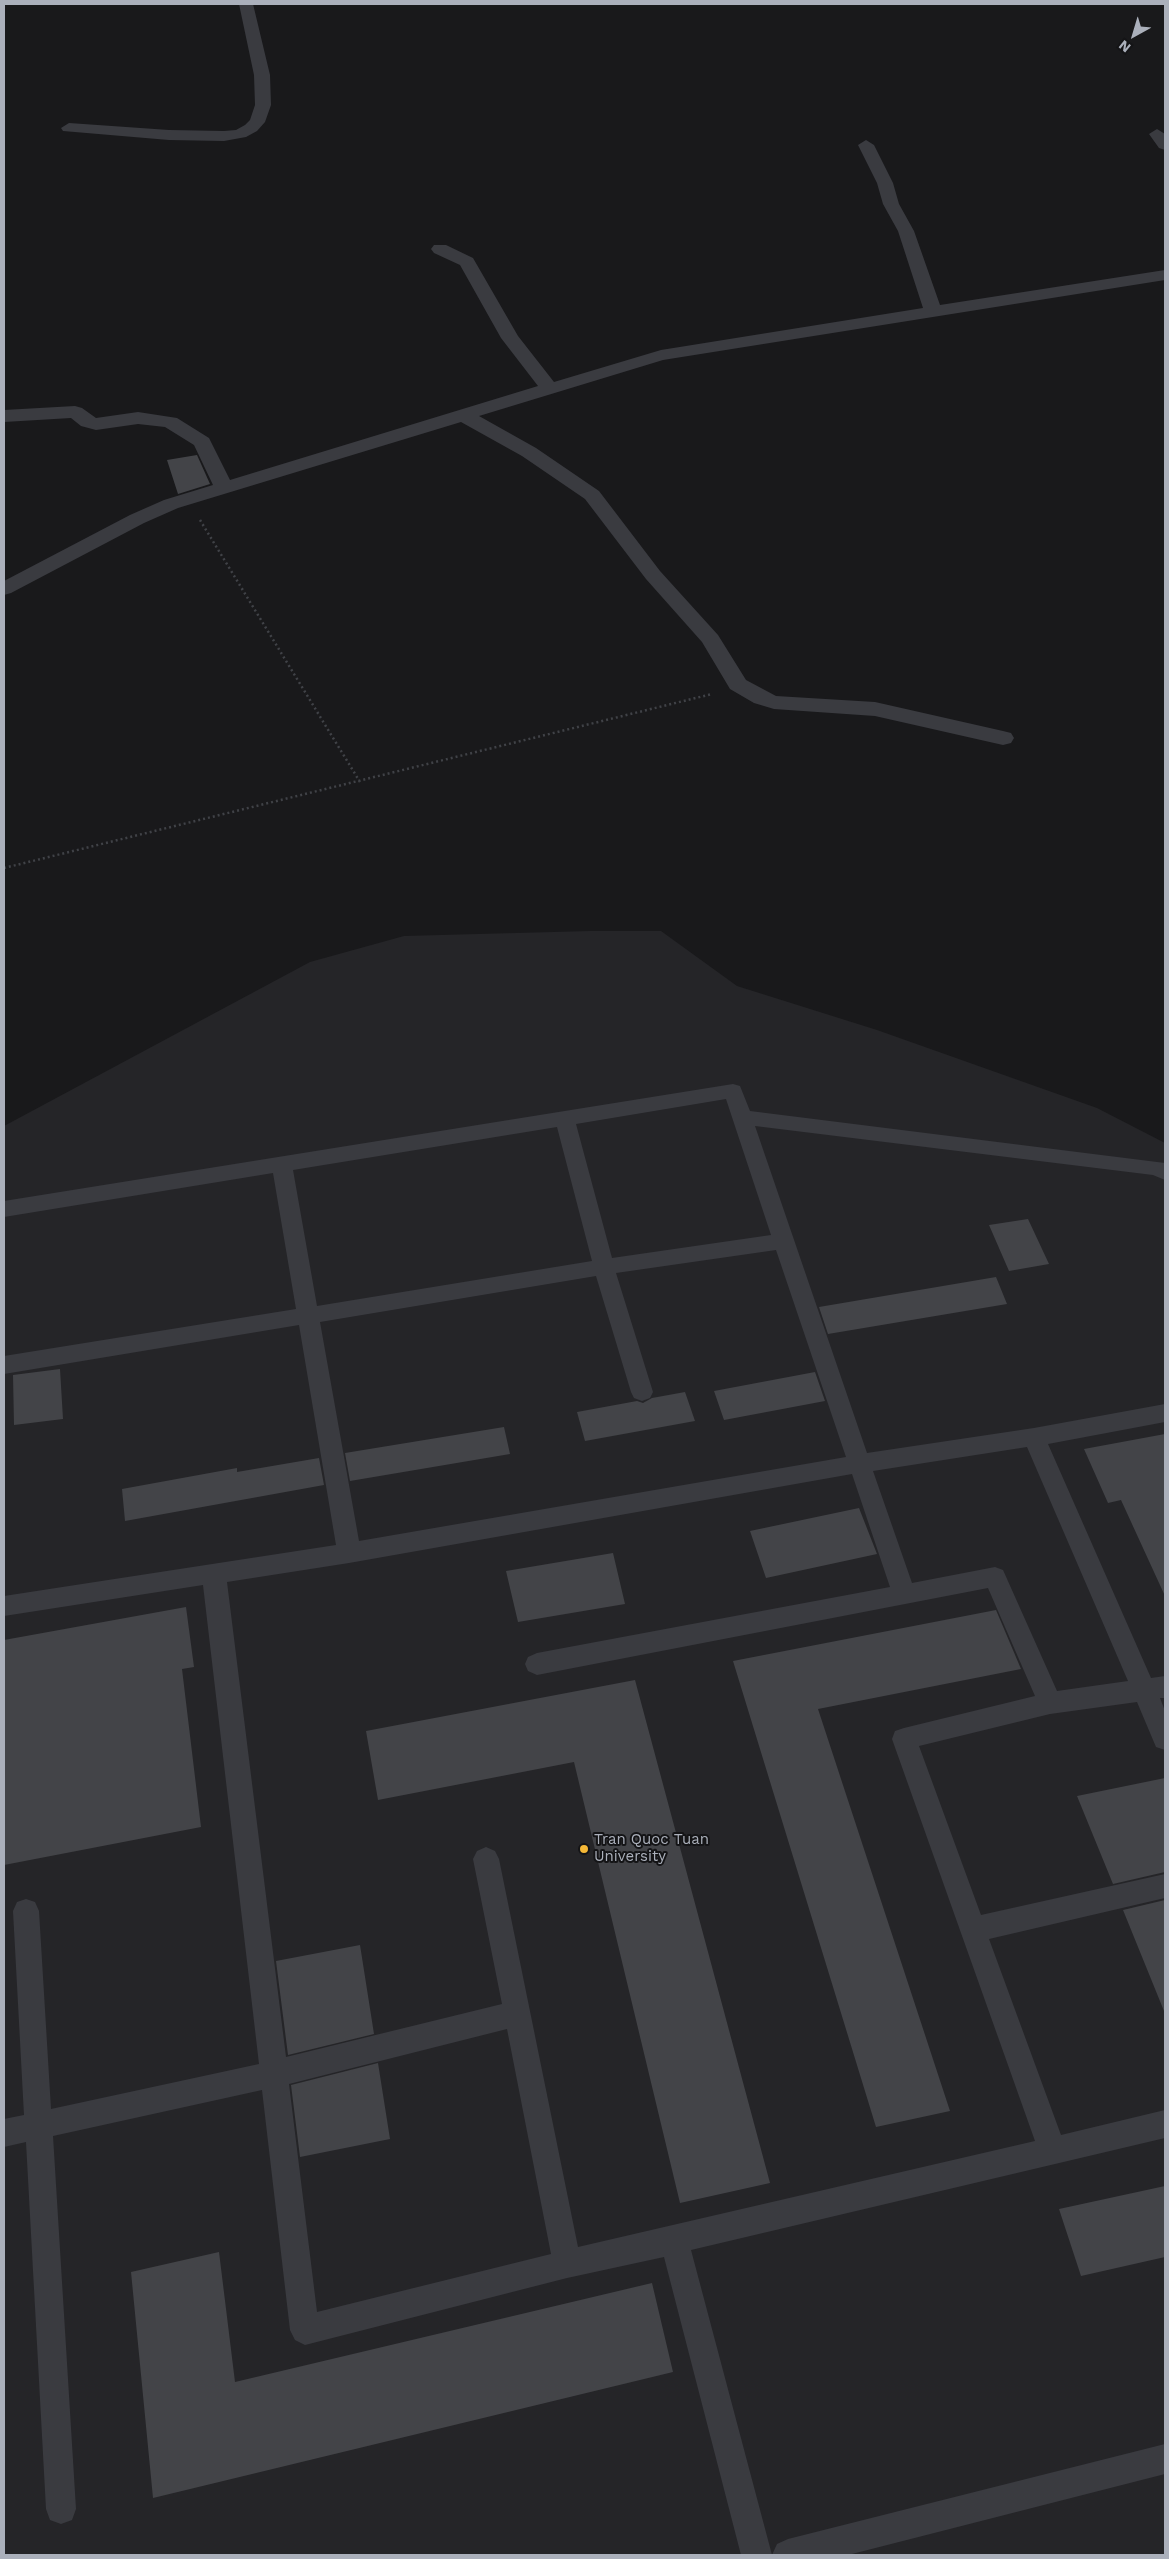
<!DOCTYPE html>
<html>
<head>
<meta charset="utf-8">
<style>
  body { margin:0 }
  #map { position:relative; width:1169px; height:2559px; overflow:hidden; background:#19191b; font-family:"Work Sans",sans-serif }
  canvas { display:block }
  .frame { position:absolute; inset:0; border:5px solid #abb0bb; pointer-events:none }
  .north { position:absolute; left:1109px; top:10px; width:50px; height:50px; -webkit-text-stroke:4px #141416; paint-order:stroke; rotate:219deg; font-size:14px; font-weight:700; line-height:20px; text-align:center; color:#abb0bb }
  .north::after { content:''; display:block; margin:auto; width:18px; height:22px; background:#abb0bb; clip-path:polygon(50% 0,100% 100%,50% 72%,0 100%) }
</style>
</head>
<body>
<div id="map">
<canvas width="1169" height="2559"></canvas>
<div class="frame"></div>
<div class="north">N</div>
</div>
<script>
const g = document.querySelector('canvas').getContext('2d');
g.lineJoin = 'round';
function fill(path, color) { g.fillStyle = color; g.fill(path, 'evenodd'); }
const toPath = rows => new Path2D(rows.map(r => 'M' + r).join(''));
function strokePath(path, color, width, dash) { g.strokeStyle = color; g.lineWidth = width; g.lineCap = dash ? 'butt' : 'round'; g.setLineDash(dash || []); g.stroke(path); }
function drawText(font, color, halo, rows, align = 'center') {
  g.font = font + ' "Work Sans",sans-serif'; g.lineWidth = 4; g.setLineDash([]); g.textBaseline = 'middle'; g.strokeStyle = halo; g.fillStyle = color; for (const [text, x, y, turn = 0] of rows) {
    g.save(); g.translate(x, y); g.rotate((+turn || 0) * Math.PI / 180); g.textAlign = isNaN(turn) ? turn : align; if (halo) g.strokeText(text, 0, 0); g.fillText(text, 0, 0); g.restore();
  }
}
fill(toPath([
  [590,931,661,931,737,986,877,1030,1097,1108,1165,1143,1165,2555,4,2555,4,1126,310,962,404,936]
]), '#252528');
fill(toPath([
  [197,455,210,484,178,494,167,460],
  [1028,1219,1049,1264,1009,1271,989,1225],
  [996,1277,1007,1304,828,1334,819,1307],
  [60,1369,63,1419,14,1425,13,1375],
  [815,1372,825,1401,724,1420,714,1391],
  [685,1392,695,1421,585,1441,577,1412,637,1401,643,1403,652,1398],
  [504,1427,510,1454,350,1481,345,1453],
  [1165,1434,1165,1596,1121,1500,1108,1503,1084,1449],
  [319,1458,324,1485,125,1521,122,1489,237,1468,237,1472],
  [859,1508,877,1554,766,1578,750,1531],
  [613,1553,625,1604,518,1622,506,1571],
  [186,1607,194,1667,182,1669,201,1827,4,1865,4,1640],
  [996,1610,1021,1669,818,1709,950,2111,876,2127,733,1661],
  [635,1680,770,2183,680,2203,574,1762,378,1800,366,1731],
  [1165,1778,1165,1872,1113,1884,1077,1796],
  [1165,1900,1165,2011,1164,2011,1123,1910],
  [360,1945,374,2034,288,2055,276,1961],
  [378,2063,390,2139,300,2157,291,2085],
  [1165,2186,1165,2257,1081,2276,1059,2209],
  [219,2252,235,2382,652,2283,673,2372,153,2498,131,2272]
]), '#434448');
strokePath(toPath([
  [200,520,360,782],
  [4,868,712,694]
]), '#404247', 2.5, [2, 3]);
fill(toPath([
  [733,1084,740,1086,750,1111,1165,1163,1165,1180,1153,1175,755,1126,867,1453,1034,1428,1165,1404,1165,1422,1048,1444,1151,1678,1165,1676,1165,1698,1160,1698,1165,1711,1165,1750,1156,1747,1137,1702,1050,1714,919,1746,981,1915,1165,1874,1165,1898,989,1939,1061,2135,1165,2110,1165,2138,691,2250,772,2555,741,2555,664,2257,567,2278,305,2345,295,2340,290,2330,262,2090,53,2136,76,2509,72,2520,61,2524,50,2520,46,2509,26,2142,4,2147,4,2119,24,2115,13,1911,17,1902,26,1899,35,1902,39,1911,51,2109,259,2064,203,1585,4,1616,4,1596,336,1545,299,1325,4,1374,4,1356,296,1309,273,1173,4,1217,4,1201,733,1084],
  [726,1099,771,1235,612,1258,576,1124,726,1099],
  [557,1127,592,1261,317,1306,293,1170,557,1127],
  [776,1250,846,1457,359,1541,320,1322,596,1276,631,1392,634,1398,642,1401,650,1398,653,1392,616,1273,776,1250],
  [1027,1447,1128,1681,1057,1691,1003,1570,995,1567,912,1583,873,1471,1027,1447],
  [852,1474,890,1587,537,1653,528,1657,525,1664,528,1671,537,1675,988,1588,1035,1696,904,1728,895,1731,892,1739,1035,2141,578,2247,499,1859,495,1851,486,1847,477,1851,473,1859,502,2004,286,2057,227,1582,349,1563,852,1474],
  [507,2029,551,2254,317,2312,289,2084,507,2029],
  [1165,2444,1165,2474,848,2555,772,2555,777,2544,788,2539,1165,2444]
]), '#3a3b40');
fill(toPath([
  [239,4,253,4,270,75,271,105,265,122,257,131,246,137,224,141,169,140,63,131,61,128,69,123,169,130,224,131,236,130,245,125,250,120,255,105,254,75,239,4],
  [1157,129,1165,134,1165,150,1159,148,1149,134,1157,129],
  [866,140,874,145,893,183,899,204,914,231,940,305,1165,270,1165,280,663,360,479,416,536,448,599,491,660,571,718,635,746,680,776,696,875,702,1003,731,1011,733,1014,738,1011,743,1003,745,875,716,774,709,754,703,730,689,702,642,646,579,585,499,522,456,461,422,178,508,144,523,11,593,4,595,4,581,130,515,164,500,213,485,194,445,165,427,138,424,96,430,81,426,71,418,4,422,4,410,75,406,82,408,96,418,138,412,177,418,209,438,230,480,538,386,501,338,460,265,434,253,431,249,434,245,446,245,473,258,518,336,554,382,661,350,923,308,898,231,883,204,877,183,858,145,866,140]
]), '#3a3b40');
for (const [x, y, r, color] of [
  [584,1849,5,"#f5b837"]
]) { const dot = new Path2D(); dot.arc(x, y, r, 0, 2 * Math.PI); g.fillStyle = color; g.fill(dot); strokePath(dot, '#141416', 2); }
drawText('15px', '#abb0bb', '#141416', [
  ["Tran Quoc Tuan",594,1840],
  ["University",594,1857]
], 'left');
</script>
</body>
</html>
